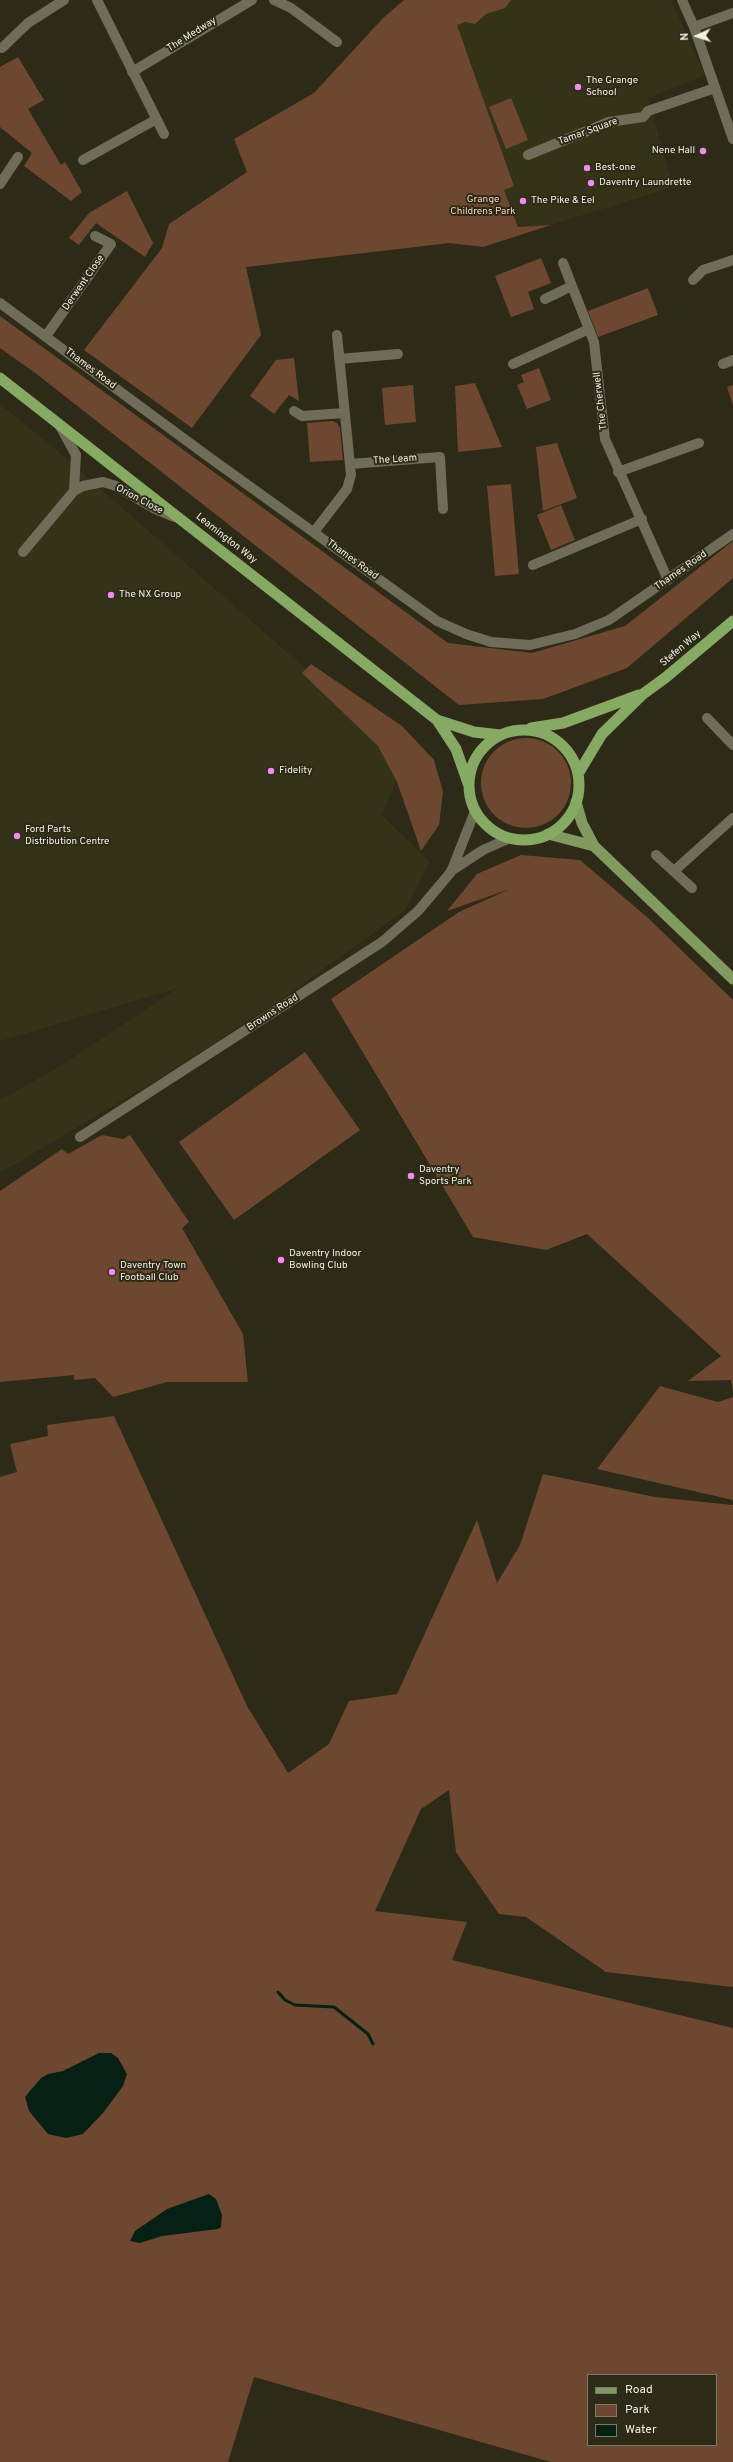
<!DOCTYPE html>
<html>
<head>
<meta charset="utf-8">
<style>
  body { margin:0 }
  #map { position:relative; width:733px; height:2462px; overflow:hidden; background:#2d2b18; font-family:Overpass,sans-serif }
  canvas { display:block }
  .legend { position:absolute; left:587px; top:2374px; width:130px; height:72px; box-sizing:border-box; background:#2d2b18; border:1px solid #7b7969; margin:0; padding:5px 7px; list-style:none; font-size:12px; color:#efefe2 }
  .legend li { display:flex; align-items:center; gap:8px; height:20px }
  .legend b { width:20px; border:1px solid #7b7969 }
  .north { position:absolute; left:677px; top:16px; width:40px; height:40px; -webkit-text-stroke:3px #2d2b18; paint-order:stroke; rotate:267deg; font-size:11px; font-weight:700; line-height:16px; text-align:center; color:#efefe2 }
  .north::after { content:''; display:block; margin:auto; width:14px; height:18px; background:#efefe2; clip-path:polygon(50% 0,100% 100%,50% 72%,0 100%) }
</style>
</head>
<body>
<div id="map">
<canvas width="733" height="2462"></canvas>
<ul class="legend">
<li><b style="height:5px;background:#809a60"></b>Road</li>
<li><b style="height:11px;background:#6e4730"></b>Park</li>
<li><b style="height:11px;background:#062013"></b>Water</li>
</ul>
<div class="north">N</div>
</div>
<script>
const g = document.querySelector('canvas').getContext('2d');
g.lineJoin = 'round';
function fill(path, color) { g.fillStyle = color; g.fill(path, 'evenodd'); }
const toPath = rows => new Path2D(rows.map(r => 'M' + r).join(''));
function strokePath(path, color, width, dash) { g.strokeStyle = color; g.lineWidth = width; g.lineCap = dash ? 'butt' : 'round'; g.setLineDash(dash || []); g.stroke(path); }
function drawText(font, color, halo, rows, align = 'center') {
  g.font = font + ' Overpass,sans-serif'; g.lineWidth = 4; g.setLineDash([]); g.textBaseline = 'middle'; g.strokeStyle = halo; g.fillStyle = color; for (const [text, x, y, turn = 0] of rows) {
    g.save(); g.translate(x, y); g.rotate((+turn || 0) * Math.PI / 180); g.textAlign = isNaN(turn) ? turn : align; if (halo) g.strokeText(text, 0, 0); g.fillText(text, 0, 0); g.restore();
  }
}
fill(toPath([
  [452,0,671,0,705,75,648,98,673,187,551,225,518,227,504,189,514,185,449,2],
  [0,404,54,448,385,738,399,773,382,815,430,862,405,910,276,1003,152,1083,12,1166,0,1171,0,1100,59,1067,178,988,0,1041]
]), '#343217');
fill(toPath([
  [404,0,511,0,505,8,486,14,475,24,465,22,457,25,514,186,504,190,518,227,551,225,483,247,449,243,246,267,261,335,192,428,84,350,162,248,169,224,247,172,234,139,314,93,383,18],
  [18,57,44,100,28,109,61,165,65,162,82,192,71,201,24,166,32,153,0,127,0,67],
  [511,98,528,140,506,149,489,107],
  [127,191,153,243,145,257,96,223,79,245,69,238,89,213],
  [541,258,551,283,528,292,534,309,511,317,495,276],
  [648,288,658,315,598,337,588,311],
  [0,316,448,643,532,653,625,626,733,541,733,578,627,668,543,699,459,705,34,372,0,348],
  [294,358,299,401,289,395,274,414,250,396,276,360],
  [539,368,551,400,527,409,517,385,524,382,521,375],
  [475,383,502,447,458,452,455,386],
  [413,385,416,422,385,425,382,388],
  [733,385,733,405,727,387],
  [332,421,337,423,340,428,343,460,310,462,307,423],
  [557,443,577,498,543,511,536,447],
  [511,484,519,574,495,576,487,486],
  [561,505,575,540,551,550,537,515],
  [311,664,402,726,434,760,443,792,439,825,421,851,397,782,378,746,302,673],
  '481 783a45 45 0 1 1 90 0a45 45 0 1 1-90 0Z',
  [521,855,580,860,648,918,733,1000,733,1391,731,1380,688,1381,721,1356,587,1234,546,1250,473,1237,331,999,459,912,510,889,447,911,477,874],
  [305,1052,360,1130,234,1220,179,1142],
  [102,1135,123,1139,130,1135,189,1222,182,1228,243,1334,248,1382,167,1382,113,1397,95,1378,74,1380,74,1375,0,1382,0,1191,62,1149,68,1154],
  [660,1386,718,1402,733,1397,733,1500,597,1469],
  [114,1416,247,1706,288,1773,329,1744,349,1701,397,1694,477,1520,497,1583,520,1545,543,1474,655,1497,733,1505,733,1987,606,1972,526,1917,499,1914,456,1852,449,1790,421,1809,375,1911,467,1922,452,1960,733,2028,733,2462,551,2462,254,2377,228,2462,0,2462,0,1477,17,1472,10,1444,48,1436,47,1425],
  [588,2375,716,2375,716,2445,588,2445]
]), '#6e4730');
fill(toPath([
  [99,2053,111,2053,118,2058,127,2074,123,2086,103,2113,83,2134,66,2138,48,2134,29,2111,25,2097,41,2078,48,2074,63,2071],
  [209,2194,216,2199,222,2215,221,2227,218,2229,162,2236,140,2243,130,2241,135,2231,167,2209]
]), '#062013');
strokePath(toPath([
  [278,1992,285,2000,295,2005,334,2007,368,2034,373,2044]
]), '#062013', 3);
strokePath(toPath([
  [97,0,164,134],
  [274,0,291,8,337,42],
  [682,0,694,27,733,139],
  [694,27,733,13],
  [2,48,28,23,64,0],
  [132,72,252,0],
  [528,155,609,122,643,117,648,111,715,88],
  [83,160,155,120],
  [0,184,18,157],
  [563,263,594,342,605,439,668,580],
  [693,280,703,270,733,260],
  [545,299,572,286],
  [0,303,206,455,437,621,466,634,491,642,530,645,575,634,609,620,733,534],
  [46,336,111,244,95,236],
  [339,359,398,354],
  [513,364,589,329],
  [723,364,733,360],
  [294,411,302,416,344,413],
  [60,426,76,455,74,491],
  [350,464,440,457,443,509],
  [618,472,699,443],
  [314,532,347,489,351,475,337,335],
  [23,552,74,491,83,486,103,482,116,486,155,509,174,517],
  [533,565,642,519],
  [707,718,733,745],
  [656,855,692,888],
  [451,871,483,850,510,838],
  [674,871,733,818],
  [80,1137,382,942,418,911,451,872,475,811]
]), '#6f6d57', 10);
strokePath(toPath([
  [576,802,582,823,594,846,733,979],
  [548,834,594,846]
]), '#809a60', 11);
strokePath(toPath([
  [0,378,437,720,456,749,469,786],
  [437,720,474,732,500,735],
  [531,728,563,723,639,695],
  '469 785a55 55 0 1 1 110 0a55 55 0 1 1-110 0Z',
  [578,774,602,734,643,694,665,678,733,621]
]), '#86a963', 11);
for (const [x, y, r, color] of [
  [578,87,4,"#f489f0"],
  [703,151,4,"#f489f0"],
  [587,168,4,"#f489f0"],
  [591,183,4,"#f489f0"],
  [523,201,4,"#f489f0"],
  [111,595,4,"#f489f0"],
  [271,771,4,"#f489f0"],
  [17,836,4,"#f489f0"],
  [411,1176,4,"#f489f0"],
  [281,1260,4,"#f489f0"],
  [112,1272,4,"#f489f0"]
]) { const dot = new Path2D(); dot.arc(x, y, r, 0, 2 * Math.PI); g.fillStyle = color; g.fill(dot); strokePath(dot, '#2d2b18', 1.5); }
drawText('10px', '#efefe2', '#2d2b18', [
  ["The Medway",192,35,-32],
  ["Tamar Square",588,132,-20],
  ["Derwent Close",84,283,-55],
  ["Thames Road",90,369,37],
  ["The Cherwell",601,401,-97],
  ["The Leam",395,460,-4],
  ["Orion Close",139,500,28],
  ["Leamington Way",226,539,38],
  ["Thames Road",352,560,36],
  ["Thames Road",681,571,-35],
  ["Stefen Way",681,649,-40],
  ["Browns Road",273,1013,-33]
]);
drawText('10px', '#efefe2', '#2d2b18', [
  ["The Grange",586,81],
  ["School",586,93],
  ["Nene Hall",695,151,"right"],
  ["Best-one",595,168],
  ["Daventry Laundrette",599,183],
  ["The Pike & Eel",531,201],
  ["The NX Group",119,595],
  ["Fidelity",279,771],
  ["Ford Parts",25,830],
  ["Distribution Centre",25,842],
  ["Daventry",419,1170],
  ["Sports Park",419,1182],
  ["Daventry Indoor",289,1254],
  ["Bowling Club",289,1266],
  ["Daventry Town",120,1266],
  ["Football Club",120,1278]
], 'left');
drawText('10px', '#f7d0ba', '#2d2b18', [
  ["Grange",483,200],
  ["Childrens Park",483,212]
]);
</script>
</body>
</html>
